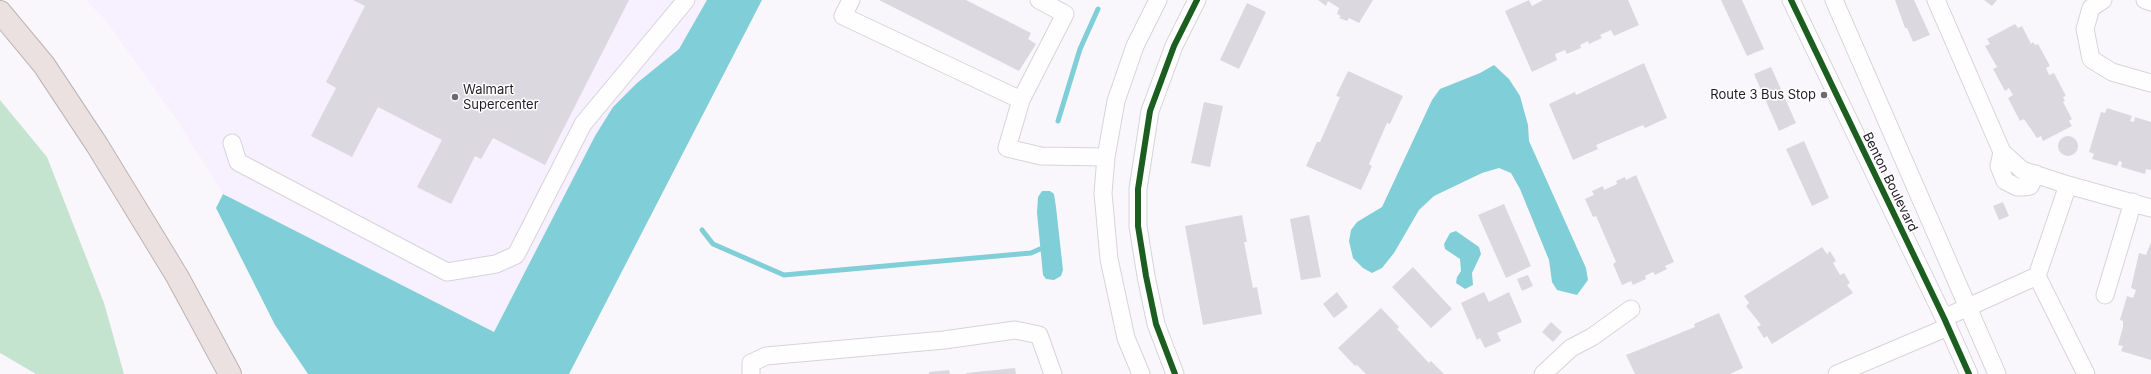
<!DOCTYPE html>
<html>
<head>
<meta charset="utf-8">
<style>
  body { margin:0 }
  canvas { display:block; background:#faf7fc }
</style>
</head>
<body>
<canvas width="2151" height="374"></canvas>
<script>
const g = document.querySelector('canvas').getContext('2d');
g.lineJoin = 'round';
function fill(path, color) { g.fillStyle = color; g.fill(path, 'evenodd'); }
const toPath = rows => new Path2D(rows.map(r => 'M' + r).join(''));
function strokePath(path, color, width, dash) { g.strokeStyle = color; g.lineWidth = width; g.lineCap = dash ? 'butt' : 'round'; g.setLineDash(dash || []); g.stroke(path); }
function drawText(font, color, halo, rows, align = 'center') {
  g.font = font + ' Inter,sans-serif'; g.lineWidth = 3; g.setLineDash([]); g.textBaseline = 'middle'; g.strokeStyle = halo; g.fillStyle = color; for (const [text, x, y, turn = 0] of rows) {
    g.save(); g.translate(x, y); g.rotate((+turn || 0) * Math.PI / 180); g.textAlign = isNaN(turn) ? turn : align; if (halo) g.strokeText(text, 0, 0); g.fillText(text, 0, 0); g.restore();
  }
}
fill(toPath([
  [86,0,707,0,679,49,637,83,613,107,595,136,494,332,223,194,177,120,107,22]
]), '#f7f0fe');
fill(toPath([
  [0,100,47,157,104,303,124,374,36,374,0,353]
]), '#c5e4cf');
fill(toPath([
  [707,0,762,0,569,374,308,374,275,325,216,208,223,194,494,332,595,136,613,107,637,83,679,49],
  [1494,65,1509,79,1520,96,1528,125,1529,141,1586,268,1588,280,1577,295,1557,290,1552,282,1549,260,1520,189,1511,173,1499,168,1482,173,1434,196,1419,210,1394,253,1382,268,1372,273,1363,268,1353,258,1349,241,1351,230,1357,222,1382,207,1432,100,1440,89,1480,73],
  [1042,191,1050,191,1054,194,1056,207,1063,270,1061,276,1054,280,1046,279,1043,275,1037,213,1038,197],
  [1456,231,1479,247,1481,254,1472,273,1473,285,1465,289,1456,283,1457,277,1461,271,1460,259,1445,249,1444,244,1450,233]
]), '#80ced7');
strokePath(toPath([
  [1058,121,1080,49,1098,9],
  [702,230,713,244,784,275,1031,253,1040,249]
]), '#80ced7', 5);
fill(toPath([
  [353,0,629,0,545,165,493,138,481,159,475,156,451,204,417,187,442,140,378,107,352,157,311,136,336,88,326,82,365,6],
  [879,0,966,0,1031,33,1028,39,1036,44,1019,71],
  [1318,0,1373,0,1359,23,1349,18,1347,21,1339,18,1341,16,1337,14,1339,8,1328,1,1326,6],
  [1529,0,1532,6,1543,0,1628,0,1639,25,1614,36,1611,30,1600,35,1602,38,1589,44,1588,41,1580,45,1581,48,1567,54,1565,50,1555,54,1557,60,1532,72,1505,11],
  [1721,0,1742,0,1764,49,1747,56],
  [1895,0,1914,0,1930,35,1913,42,1907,28,1905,28],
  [1984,0,1997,0,1992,6],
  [1247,3,1266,12,1239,69,1220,60],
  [2015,24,2018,28,2022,26,2031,44,2033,42,2035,45,2038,44,2050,66,2046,68,2049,75,2054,73,2066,96,2063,97,2065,101,2063,102,2072,119,2069,121,2072,126,2043,141,2041,136,2037,138,2024,119,2020,121,2008,98,2013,95,2009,88,2005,91,1993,69,1997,67,1985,46,1990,44,1987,39],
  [1644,63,1667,118,1645,128,1643,125,1596,145,1598,149,1573,160,1549,104,1575,92,1576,95],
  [1771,67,1796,123,1779,131,1754,74],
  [1348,71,1403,96,1390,124,1387,123,1369,164,1372,166,1361,190,1306,166,1317,142,1320,142,1340,97,1336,96],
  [1204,102,1223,106,1210,167,1191,163],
  [2107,108,2132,116,2130,121,2134,122,2135,117,2151,122,2151,170,2146,169,2145,174,2121,167,2122,162,2119,161,2117,166,2092,159,2094,154,2089,152,2101,112,2105,113],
  '2058 146a10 10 0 1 1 20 0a10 10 0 1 1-20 0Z',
  [1804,141,1829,198,1812,206,1786,149],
  [1636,175,1674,262,1665,266,1667,269,1655,275,1653,272,1645,276,1646,279,1633,285,1631,281,1622,285,1613,264,1616,262,1596,216,1593,217,1585,199,1594,195,1592,191,1603,186,1604,190,1617,184,1616,181,1625,177,1626,180],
  [2003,202,2009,216,1999,220,1993,206],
  [1504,204,1531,266,1506,278,1478,215],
  [1242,215,1247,242,1244,242,1253,288,1257,287,1262,314,1203,325,1185,226],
  [1309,215,1321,277,1301,280,1290,219],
  [2151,242,2151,360,2121,351,2123,346,2118,345,2123,327,2123,321,2120,320,2127,296,2133,298,2136,290,2131,288,2139,253,2146,255],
  [1822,247,1827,254,1830,251,1836,261,1833,263,1840,275,1844,273,1850,283,1847,285,1853,293,1772,344,1767,336,1764,338,1757,327,1761,325,1746,306,1749,303,1744,296],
  [1413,267,1452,309,1431,328,1392,287],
  [1528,275,1533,286,1522,291,1517,279],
  [1337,292,1348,307,1334,318,1323,304],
  [1484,292,1489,302,1509,292,1522,322,1497,333,1501,341,1485,348,1480,338,1477,340,1461,303],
  [1381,308,1399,327,1397,329,1429,363,1431,361,1444,374,1366,374,1357,365,1355,366,1338,348],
  [1719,313,1743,368,1730,374,1635,374,1626,355,1695,327,1694,324],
  [1551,322,1562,332,1553,342,1542,332],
  [1015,368,1016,374,966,374,966,373],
  [949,370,950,374,929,374,929,372]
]), '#dcd8df');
const minor = toPath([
  [851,0,843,16,1021,100],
  [1039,0,1065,14,1021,100,1007,148,1041,156,1106,157],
  [1791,0,1944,318,1969,374],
  [1834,0,1997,374],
  [1936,0,2002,152,2022,170,2068,185],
  [2103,0,2091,8,2085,29,2091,59,2112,72,2151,83],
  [2145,0,2151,2],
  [232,143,238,162,447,272,496,264,516,255,583,124,686,0],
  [2002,152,1999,166,2005,181,2017,187,2023,187,2030,186,2036,174],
  [2105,295,2133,202],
  [1944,318,2037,276],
  [751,374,751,363,766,356,944,340,1015,330,1039,335,1053,374],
  [1141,374,1126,338,1109,259,1103,193,1106,157,1116,101,1135,46,1158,0],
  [1175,374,1156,324,1146,276,1138,226,1138,189,1150,111,1174,46,1197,0],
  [1543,374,1571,348,1592,337,1631,309],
  [1837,374,1948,327],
  [2086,374,2037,276,2068,185,2151,208]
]);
const highway = toPath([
  [0,12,44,65,97,145,177,276,230,374]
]);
strokePath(minor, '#d7d3da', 19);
strokePath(highway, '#beb3b3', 24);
strokePath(minor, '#fefeff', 17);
strokePath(highway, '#ebe1e0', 22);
strokePath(toPath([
  [1791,0,1944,318,1969,374],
  [1175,374,1156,324,1146,276,1138,226,1138,189,1150,111,1174,46,1197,0]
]), '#1b5e20', 6);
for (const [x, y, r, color] of [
  [1824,95,4,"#6e6971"],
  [455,97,4,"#6e6971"]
]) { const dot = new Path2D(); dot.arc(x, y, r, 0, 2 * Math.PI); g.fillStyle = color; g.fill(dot); strokePath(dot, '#fff', 1.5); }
drawText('13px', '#221d26', '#fff', [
  ["Walmart",463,90],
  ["Supercenter",463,105],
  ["Route 3 Bus Stop",1816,95,"right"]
], 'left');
drawText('13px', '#221d26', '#fff', [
  ["Benton Boulevard",1890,182,64]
]);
</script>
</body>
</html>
